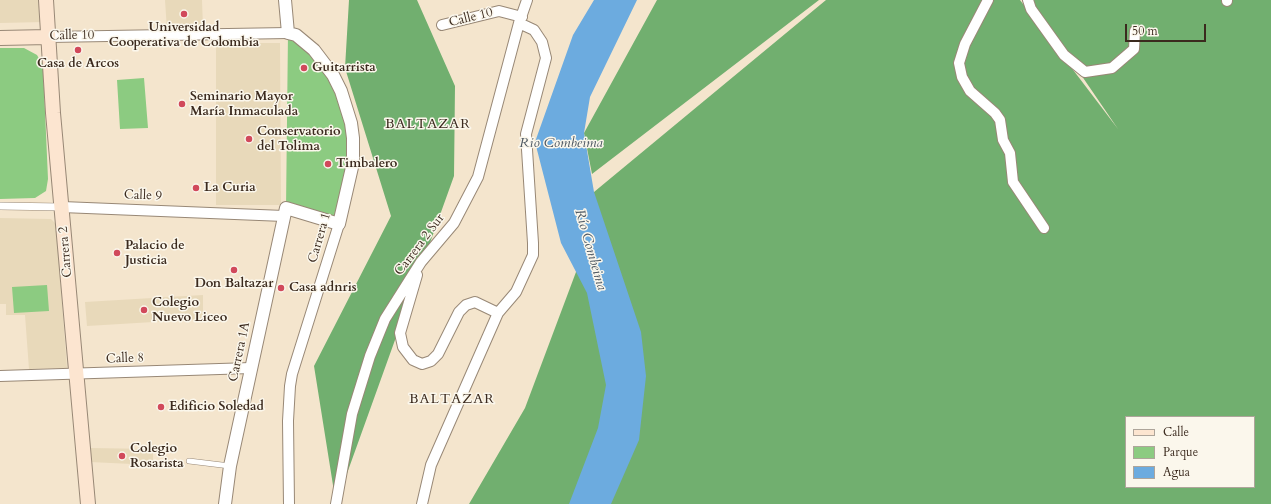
<!DOCTYPE html>
<html>
<head>
<meta charset="utf-8">
<style>
  body { margin:0 }
  #map { position:relative; width:1271px; height:504px; overflow:hidden; background:#f4e5cd; font-family:Cardo,serif }
  canvas { display:block }
  .legend { position:absolute; left:1125px; top:416px; width:130px; height:72px; box-sizing:border-box; background:#fbf7ec; border:1px solid #aea59a; margin:0; padding:5px 7px; list-style:none; font-size:12px; color:#3b2a1e }
  .legend li { display:flex; align-items:center; gap:8px; height:20px }
  .legend b { width:20px; border:1px solid #aea59a }
  .scale { position:absolute; left:1125px; top:24px; width:81px; height:18px; box-sizing:border-box; border:2px solid #3b2a1e; border-top:0; padding-left:5px; font-size:12px; line-height:14px; white-space:nowrap; color:#3b2a1e; -webkit-text-stroke:3px #fbf7ec; paint-order:stroke }
</style>
</head>
<body>
<div id="map">
<canvas width="1271" height="504"></canvas>
<ul class="legend">
<li><b style="height:5px;background:#fce5d0"></b>Calle</li>
<li><b style="height:11px;background:#8ccb81"></b>Parque</li>
<li><b style="height:11px;background:#6cabdf"></b>Agua</li>
</ul>
<div class="scale">50 m</div>
</div>
<script>
const g = document.querySelector('canvas').getContext('2d');
g.lineJoin = 'round';
function fill(path, color) { g.fillStyle = color; g.fill(path, 'evenodd'); }
const toPath = rows => new Path2D(rows.map(r => 'M' + r).join(''));
function strokePath(path, color, width, dash) { g.strokeStyle = color; g.lineWidth = width; g.lineCap = dash ? 'butt' : 'round'; g.setLineDash(dash || []); g.stroke(path); }
function drawText(font, color, halo, rows, align = 'center') {
  g.font = font + ' Cardo,serif'; g.lineWidth = 3; g.setLineDash([]); g.textBaseline = 'middle'; g.strokeStyle = halo; g.fillStyle = color; for (const [text, x, y, turn = 0] of rows) {
    g.save(); g.translate(x, y); g.rotate((+turn || 0) * Math.PI / 180); g.textAlign = isNaN(turn) ? turn : align; if (halo) g.strokeText(text, 0, 0); g.fillText(text, 0, 0); g.restore();
  }
}
fill(toPath([
  [0,0,43,0,44,22,0,23],
  [165,0,202,0,203,28,167,30],
  [216,43,280,43,281,205,216,205],
  [0,218,51,219,56,224,67,368,29,369,25,315,6,315,6,304,0,304],
  [203,295,203,319,87,326,85,302],
  [90,448,153,449,153,465,90,462]
]), '#e8d9ba');
fill(toPath([
  [288,33,323,60,353,138,339,224,286,208],
  [0,48,24,48,37,55,43,66,48,179,46,191,35,198,0,199],
  [144,78,148,128,120,129,117,80],
  [47,285,49,311,14,313,12,287]
]), '#8ccb81');
fill(toPath([
  [349,0,417,0,455,86,454,176,336,504,314,366,391,216,345,68],
  [657,0,819,0,592,174,584,133],
  [826,0,1020,0,1118,129,1030,0,1271,0,1271,504,469,504,525,408,576,272,594,192],
  [1126,417,1254,417,1254,487,1126,487]
]), '#71af6f');
fill(toPath([
  [594,0,637,0,590,97,584,133,594,192,641,332,646,376,639,440,611,504,569,504,598,428,606,385,587,293,561,243,535,142,573,35]
]), '#6cabdf');
const service = toPath([
  [189,461,230,466]
]);
const pedestrian = toPath([
  [0,206,62,207]
]);
const minor = toPath([
  [988,0,965,44,959,63,962,77,970,91,995,113,1000,120,1003,140,1010,153,1013,182,1044,228],
  [1028,0,1031,9,1064,55,1085,72,1112,68,1134,49,1135,31],
  [1227,0,1227,1],
  [442,25,499,11,522,17],
  [48,37,288,33],
  [62,207,284,216],
  [417,275,400,333,403,347,413,360,422,364,431,361,438,354,459,312,466,305,475,302,498,313],
  [0,376,251,368],
  [289,504,288,421,290,386,292,374,339,224],
  [336,504,352,414,370,356,385,319,421,262,454,223,478,177,519,23,527,0],
  [422,504,431,465,498,313,516,292,533,255,533,243,526,134,546,58,542,42,534,30,519,23]
]);
const tertiary = toPath([
  [225,504,230,466,286,208,339,224,353,163,353,138,351,123,341,91,333,75,314,50,296,35,288,33,285,0]
]);
const secondary = toPath([
  [46,0,53,113,88,504],
  [0,38,48,37]
]);
strokePath(service, '#988876', 6);
strokePath(pedestrian, '#988876', 8);
strokePath(minor, '#988876', 12);
strokePath(tertiary, '#988876', 14);
strokePath(secondary, '#988876', 16);
strokePath(service, '#fff', 5);
strokePath(pedestrian, '#fff', 7);
strokePath(minor, '#fff', 10);
strokePath(tertiary, '#fff', 12);
strokePath(secondary, '#fce5d0', 14);
for (const [x, y, r, color] of [
  [184,14,4,"#d1495b"],
  [78,50,4,"#d1495b"],
  [304,68,4,"#d1495b"],
  [182,104,4,"#d1495b"],
  [249,139,4,"#d1495b"],
  [328,164,4,"#d1495b"],
  [196,188,4,"#d1495b"],
  [117,253,4,"#d1495b"],
  [234,270,4,"#d1495b"],
  [281,288,4,"#d1495b"],
  [144,310,4,"#d1495b"],
  [161,407,4,"#d1495b"],
  [122,456,4,"#d1495b"]
]) { const dot = new Path2D(); dot.arc(x, y, r, 0, 2 * Math.PI); g.fillStyle = color; g.fill(dot); strokePath(dot, '#fbf7ec', 1.5); }
drawText('13px', '#3b2a1e', '#fbf7ec', [
  ["Calle 10",471,18,-14],
  ["Calle 10",72,36,-1],
  ["Calle 9",143,196,2],
  ["Carrera 1",320,238,-74],
  ["Carrera 2 Sur",420,245,-53],
  ["Carrera 2",66,252,-95],
  ["Carrera 1A",240,352,-78],
  ["Calle 8",125,359,-2]
]);
drawText('bold 13px', '#3b2a1e', '#fbf7ec', [
  ["Universidad",184,28,"center"],
  ["Cooperativa de Colombia",184,43,"center"],
  ["Casa de Arcos",78,64,"center"],
  ["Guitarrista",312,68],
  ["Seminario Mayor",190,97],
  ["María Inmaculada",190,112],
  ["Conservatorio",257,132],
  ["del Tolima",257,147],
  ["Timbalero",336,164],
  ["La Curia",204,188],
  ["Palacio de",125,246],
  ["Justicia",125,261],
  ["Don Baltazar",234,284,"center"],
  ["Casa adnris",289,288],
  ["Colegio",152,303],
  ["Nuevo Liceo",152,318],
  ["Edificio Soledad",169,407],
  ["Colegio",130,449],
  ["Rosarista",130,464]
], 'left');
g.letterSpacing = '1px';
drawText('14px', '#3b2a1e', '#fbf7ec', [
  ["BALTAZAR",428,125],
  ["BALTAZAR",452,400]
]);
g.letterSpacing = '0px';
drawText('italic 14px', '#4c5762', '#fbf7ec', [
  ["Rio Combeima",561,144],
  ["Río Combeima",590,250,74]
]);
</script>
</body>
</html>
